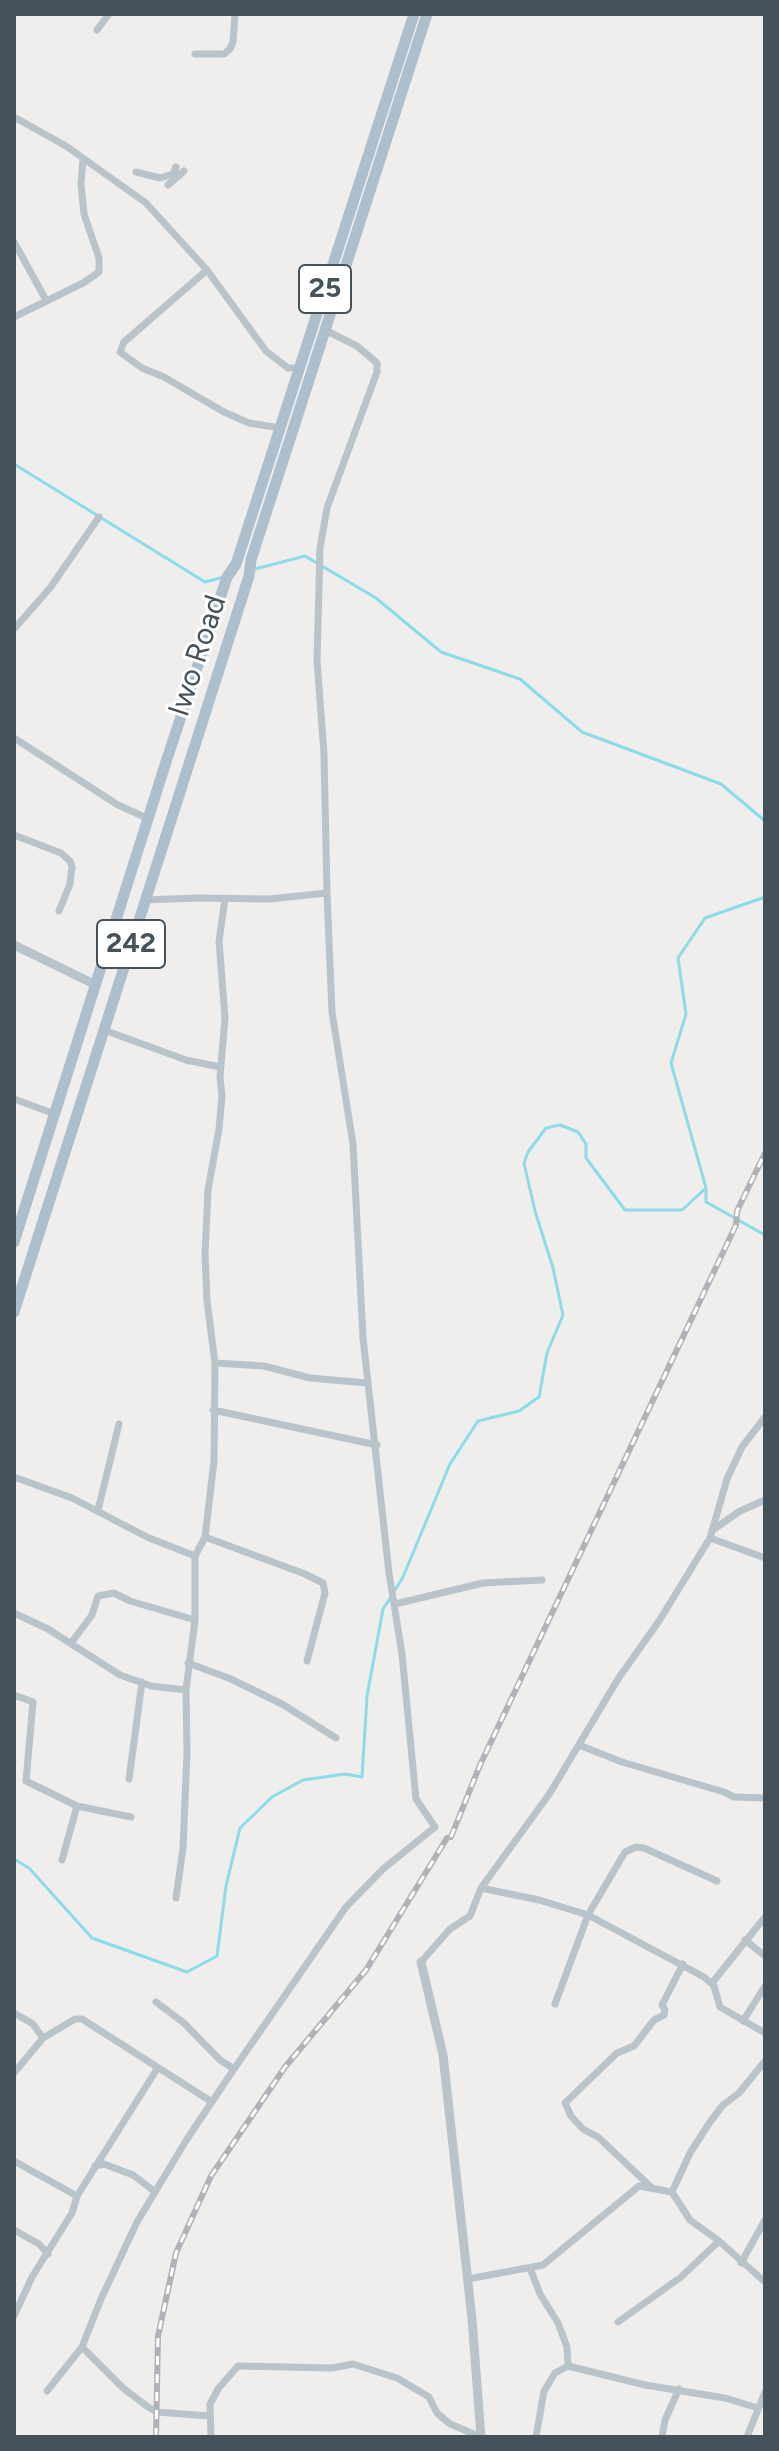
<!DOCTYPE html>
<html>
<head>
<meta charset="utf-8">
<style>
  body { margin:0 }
  #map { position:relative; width:779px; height:2451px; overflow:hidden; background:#f0eded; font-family:Figtree,sans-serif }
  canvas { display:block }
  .frame { position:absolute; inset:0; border:16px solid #46525a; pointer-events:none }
</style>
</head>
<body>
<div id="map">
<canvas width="779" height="2451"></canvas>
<div class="frame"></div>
</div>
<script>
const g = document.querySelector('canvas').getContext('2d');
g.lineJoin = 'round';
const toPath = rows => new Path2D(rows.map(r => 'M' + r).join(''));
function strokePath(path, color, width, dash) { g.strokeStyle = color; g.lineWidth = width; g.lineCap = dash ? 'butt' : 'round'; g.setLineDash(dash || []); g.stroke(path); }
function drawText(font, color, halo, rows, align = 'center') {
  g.font = font + ' Figtree,sans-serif'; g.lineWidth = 6; g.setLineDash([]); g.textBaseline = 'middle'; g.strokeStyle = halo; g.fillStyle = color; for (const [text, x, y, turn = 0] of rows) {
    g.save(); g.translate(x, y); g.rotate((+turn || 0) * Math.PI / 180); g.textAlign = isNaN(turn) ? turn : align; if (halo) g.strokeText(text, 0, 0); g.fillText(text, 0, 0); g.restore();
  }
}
strokePath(toPath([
  [14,464,205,582,224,577],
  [255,569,305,556,376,598,441,652,520,679,582,732,721,784,765,821],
  [706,1190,706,1202,765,1235],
  [395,1590,403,1577,450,1464,478,1421,519,1411,539,1397,547,1353,563,1315,553,1268,535,1211,524,1163,528,1152,546,1128,560,1125,578,1132,586,1144,586,1158,625,1210,682,1210,706,1188,671,1063,686,1014,678,958,705,918,765,897],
  [14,1859,29,1868,92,1938,187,1972,217,1956,226,1886,240,1828,272,1797,303,1780,345,1774,362,1777,367,1696,383,1609,391,1597]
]), '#8adce9', 3);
strokePath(toPath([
  [97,30,109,14],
  [195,54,224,54,230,49,233,42,235,14],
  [14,117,66,146,146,203,207,270,266,351,288,368,299,368],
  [136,172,160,178,173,174,176,167],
  [168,185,184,171],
  [14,242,46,300],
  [207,270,124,342,120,352,142,368,164,377,224,412,249,423,280,428],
  [14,317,83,283,99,272,99,258,84,214,81,184,83,159],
  [325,330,357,346,377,363,377,372,327,508,320,548,317,660,324,754,327,893],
  [14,629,50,588,99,517],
  [14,738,118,805,149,819],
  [14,835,61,853,70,861,72,867,70,884,59,911],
  [145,900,198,898,269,899,327,893,332,1012,353,1144,363,1338,389,1573,402,1654,416,1799,435,1827,383,1869,346,1907,234,2069,187,2139,137,2222,101,2299,82,2347,123,2388,148,2407,157,2412,209,2416],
  [104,1030,186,1060,220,1067],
  [14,1099,55,1114],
  [215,1363,264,1366,310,1378,367,1383],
  [213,1410,377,1445],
  [14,1477,72,1498,147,1537,195,1556],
  [98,1510,119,1424],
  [714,1529,740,1511,765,1500],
  [205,1537,305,1574,323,1583,325,1593,307,1661],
  [710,1538,765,1558],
  [395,1604,483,1583,542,1580],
  [14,1613,48,1629,120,1675,151,1686,186,1690],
  [71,1643,92,1615,98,1596,114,1593,130,1601,195,1620],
  [188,1663,231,1679,282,1704,336,1738],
  [14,1695,33,1702,26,1781,77,1806,131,1817],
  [579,1745,622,1762,724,1792,734,1797,765,1798],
  [129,1779,142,1682],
  [62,1860,77,1806],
  [481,1888,539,1900,588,1915,704,1977,714,1986,720,2007,765,2033],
  [176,1898,183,1848,187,1753,186,1690,195,1620,195,1556,205,1537,214,1461,215,1363,207,1301,205,1254,208,1190,219,1129,222,1096,220,1077,225,1018,219,941,225,899],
  [745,1940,765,1956],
  [421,1962,450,1929,470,1916,481,1888,550,1793,618,1679,659,1621,710,1538,727,1479,742,1447,765,1417],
  [712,1983,765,1917],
  [156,2002,184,2023,220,2060,234,2069],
  [555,2004,588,1915,625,1852,636,1847,644,1848,717,1881],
  [14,2013,33,2024,43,2038],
  [743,2021,765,1986],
  [14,2073,43,2038,75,2019,82,2019,212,2102],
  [14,2161,77,2196],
  [95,2166,104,2164,133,2175,154,2191],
  [651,2187,598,2137,583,2129,571,2116,565,2103,617,2053,634,2046,654,2020,664,2015,665,2010,662,2005,683,1964],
  [672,2192,690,2153,710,2122,723,2105,739,2093,765,2061],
  [14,2230,39,2244,48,2254],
  [741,2263,765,2220],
  [530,2268,540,2294,558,2323,567,2347,568,2366],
  [468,2279,543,2265,639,2186,672,2192,690,2220,719,2241,765,2282],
  [14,2316,32,2277,72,2213,77,2196,157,2069],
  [618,2322,681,2277,719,2241],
  [47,2391,82,2347],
  [211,2437,210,2404,218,2389,238,2366,332,2368,353,2364,397,2378,429,2397,437,2413,450,2424,481,2437],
  [536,2437,544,2391,555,2373,568,2366,645,2385,725,2398,758,2408],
  [662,2437,665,2420,679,2389],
  [747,2437,765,2392]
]), '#b9c3ca', 7);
strokePath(toPath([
  [14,945,96,985],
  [421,1962,443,2055,472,2319,481,2437]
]), '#b9c3ca', 9);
strokePath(toPath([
  [14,1242,165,765,227,577,236,564,414,14],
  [14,1312,249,576,251,560,427,14]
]), '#adbfcc', 11);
const rail = toPath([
  [451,1837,480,1765,736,1225,737,1211,765,1153],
  [156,2437,158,2336,176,2253,211,2176,285,2067,366,1970,447,1838]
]);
strokePath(rail, '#afb3b7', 6);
strokePath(rail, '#fff', 3, [9]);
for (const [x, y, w] of [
  [325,289,52],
  [131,944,68]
]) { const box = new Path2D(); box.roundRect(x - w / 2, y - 24, w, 48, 6); g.fillStyle = '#fff'; g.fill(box); strokePath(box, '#46525a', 2); }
drawText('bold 28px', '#46525a', null, [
  ["25",325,289],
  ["242",131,944]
]);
drawText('30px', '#46525a', '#fff', [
  ["Iwo Road",198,656,-72]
]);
</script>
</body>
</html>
